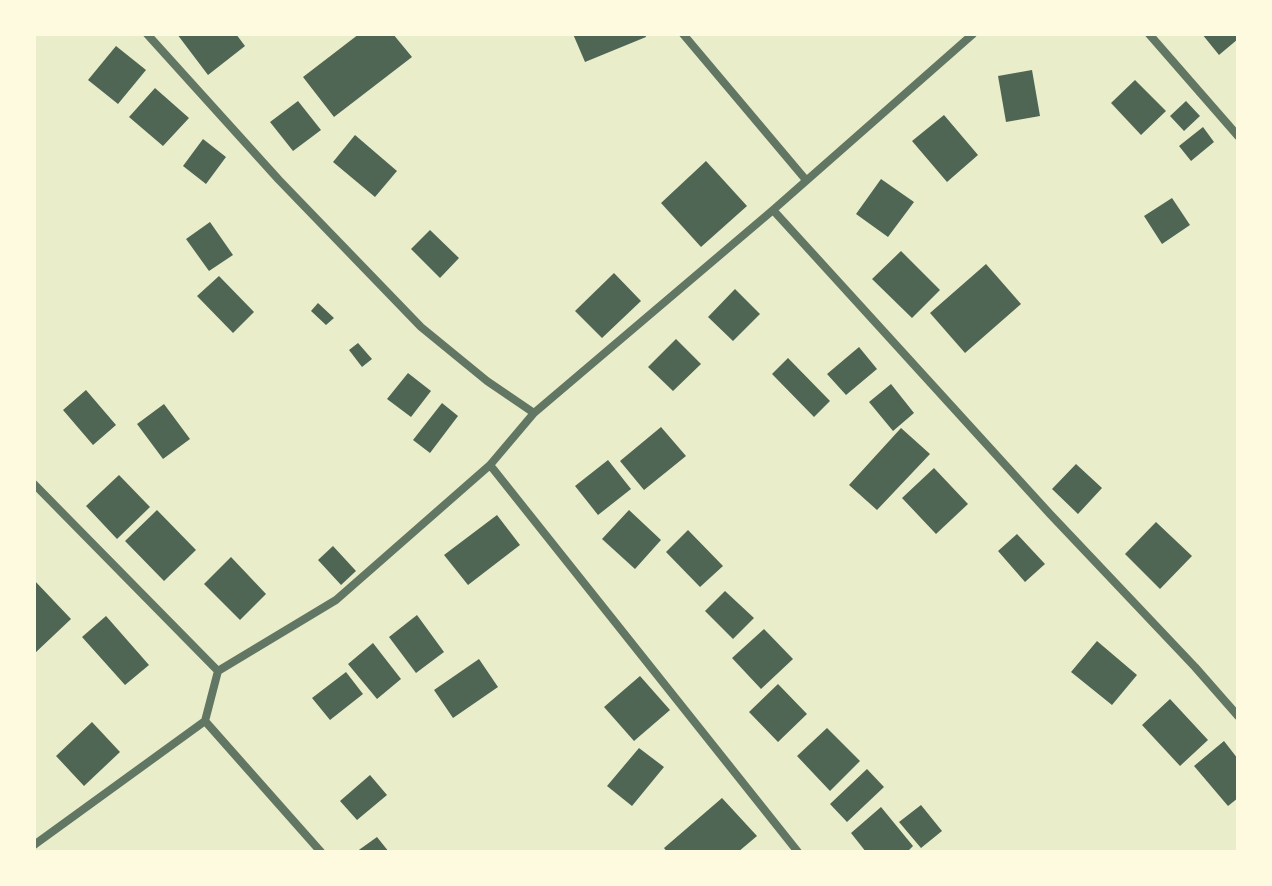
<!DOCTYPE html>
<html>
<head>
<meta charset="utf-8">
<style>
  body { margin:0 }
  #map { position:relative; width:1272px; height:886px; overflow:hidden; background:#e9edc9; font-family:"PT Sans",sans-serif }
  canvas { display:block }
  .frame { position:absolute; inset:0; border:36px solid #fefae0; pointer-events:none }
</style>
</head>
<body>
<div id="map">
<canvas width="1272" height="886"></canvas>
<div class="frame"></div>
</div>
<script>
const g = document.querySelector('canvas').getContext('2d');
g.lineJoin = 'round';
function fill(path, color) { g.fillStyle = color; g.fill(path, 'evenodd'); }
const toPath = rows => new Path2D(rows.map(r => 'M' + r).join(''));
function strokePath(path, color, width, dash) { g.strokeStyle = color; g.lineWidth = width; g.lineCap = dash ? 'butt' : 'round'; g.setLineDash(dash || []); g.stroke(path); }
fill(toPath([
  [177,34,236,34,245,46,208,75],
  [359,34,393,34,412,57,334,117,303,77],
  [573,34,645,34,646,37,585,62],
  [1202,34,1238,34,1238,39,1219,55],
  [116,46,146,70,118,104,88,80],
  [1032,70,1040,116,1006,122,998,76],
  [1135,80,1166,111,1141,135,1111,103],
  [155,88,189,118,163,146,129,117],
  [298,101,321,130,293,151,270,122],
  [1186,101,1200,116,1184,131,1170,116],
  [944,115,978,155,947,182,912,141],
  [1203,127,1214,142,1191,161,1179,146],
  [355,135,397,171,375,197,333,162],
  [203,139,226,157,206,184,183,166],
  [706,161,747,206,701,247,661,203],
  [881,179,914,202,888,237,856,214],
  [1172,198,1190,225,1162,244,1144,216],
  [210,222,233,255,209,271,186,239],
  [430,230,459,258,440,278,411,249],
  [901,251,940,290,912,318,872,279],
  [986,264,1021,304,965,353,930,313],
  [614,273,641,301,602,338,575,311],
  [219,276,254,312,233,333,197,296],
  [735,289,760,314,733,341,708,317],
  [318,303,334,318,326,325,311,311],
  [676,339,701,364,673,391,648,367],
  [358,343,372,359,362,367,349,350],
  [859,347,877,369,846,395,827,374],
  [788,358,830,401,814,417,772,374],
  [408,373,431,391,411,417,387,399],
  [891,384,914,413,893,431,869,402],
  [86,390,116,425,93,445,63,410],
  [442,403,458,416,430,453,413,440],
  [164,404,190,439,163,459,137,424],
  [661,427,686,456,644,490,620,461],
  [901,428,930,454,877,510,849,485],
  [608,460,631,489,598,515,575,486],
  [1076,464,1102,488,1078,514,1052,489],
  [934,468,968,504,936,534,902,498],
  [119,475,150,507,117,539,86,506],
  [157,510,196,550,164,581,125,541],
  [629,510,661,540,635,569,602,539],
  [497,515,520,545,468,585,444,555],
  [1156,522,1192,556,1160,589,1125,554],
  [688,530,723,566,700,587,666,552],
  [1017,534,1045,564,1025,582,998,551],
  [333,546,356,571,341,585,318,560],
  [231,557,266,594,240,620,204,584],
  [34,580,71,619,34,654],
  [725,591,754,618,733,639,705,611],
  [417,615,444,652,416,673,389,637],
  [106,616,149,665,125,685,82,637],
  [764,629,793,659,761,689,732,658],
  [1097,641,1137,675,1112,705,1071,672],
  [373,643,401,679,377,699,348,664],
  [479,659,498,687,453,718,434,690],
  [346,672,363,694,330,720,312,698],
  [640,676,670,710,634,741,604,707],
  [778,684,807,714,778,742,749,712],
  [1170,699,1208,740,1180,766,1142,725],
  [92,722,120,752,84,786,56,756],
  [827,728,860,761,830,791,797,756],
  [1224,741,1238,759,1238,798,1228,806,1194,766],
  [639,748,664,767,632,806,607,786],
  [867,769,884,787,847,822,830,804],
  [370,775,387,795,357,820,340,801],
  [722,798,757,836,738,852,667,852,664,848],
  [921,805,942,831,921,848,899,822],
  [881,807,913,846,907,852,866,852,851,833],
  [377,837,389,852,356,852]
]), '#4f6655');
strokePath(toPath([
  [147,34,279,180,421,327,487,381,534,413],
  [683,34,806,180],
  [1149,34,1238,136],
  [773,210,1050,514,1195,667,1238,716],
  [490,465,798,852],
  [34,484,218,671],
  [205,721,321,852],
  [34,845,205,721,218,671,336,600,490,465,534,413,773,210,973,34]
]), '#617663', 8);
</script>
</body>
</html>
